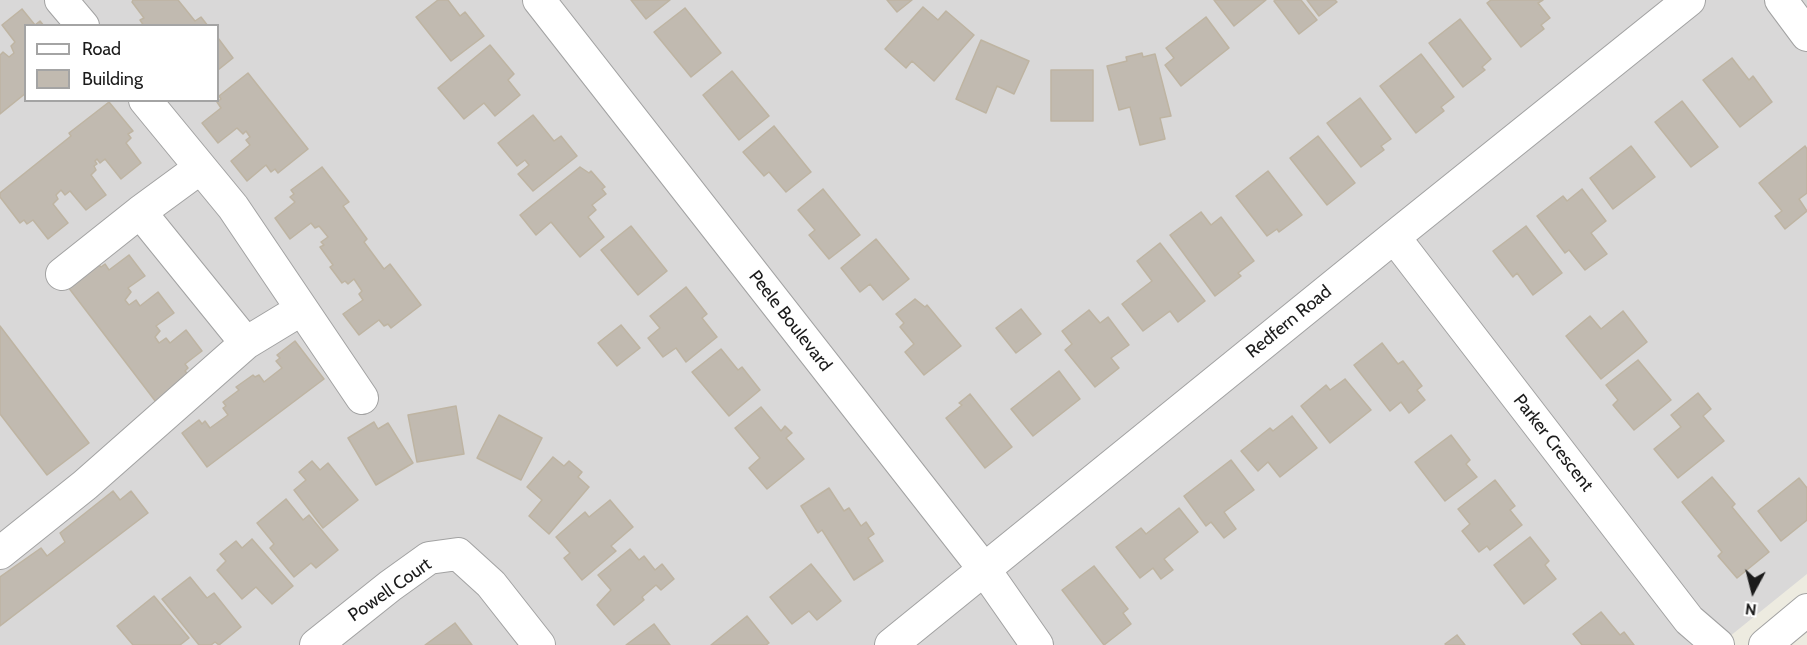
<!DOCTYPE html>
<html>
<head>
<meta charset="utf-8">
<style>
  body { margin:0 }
  #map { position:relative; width:1807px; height:645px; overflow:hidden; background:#edebe0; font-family:Cabin,sans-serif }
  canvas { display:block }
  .legend { position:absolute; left:24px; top:24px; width:195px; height:78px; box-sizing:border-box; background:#fff; border:2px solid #a4a4a4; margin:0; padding:8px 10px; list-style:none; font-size:18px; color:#1b1b1b }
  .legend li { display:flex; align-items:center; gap:12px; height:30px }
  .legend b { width:30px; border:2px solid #a4a4a4 }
  .north { position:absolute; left:1723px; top:561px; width:60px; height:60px; -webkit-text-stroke:4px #fff; paint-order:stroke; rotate:187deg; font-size:16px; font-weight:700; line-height:24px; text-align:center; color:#1b1b1b }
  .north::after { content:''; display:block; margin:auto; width:21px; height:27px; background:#1b1b1b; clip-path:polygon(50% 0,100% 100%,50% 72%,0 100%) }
</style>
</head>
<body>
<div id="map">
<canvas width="1807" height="645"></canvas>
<ul class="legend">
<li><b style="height:8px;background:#fff"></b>Road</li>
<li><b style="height:16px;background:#c1bab0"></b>Building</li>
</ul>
<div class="north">N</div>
</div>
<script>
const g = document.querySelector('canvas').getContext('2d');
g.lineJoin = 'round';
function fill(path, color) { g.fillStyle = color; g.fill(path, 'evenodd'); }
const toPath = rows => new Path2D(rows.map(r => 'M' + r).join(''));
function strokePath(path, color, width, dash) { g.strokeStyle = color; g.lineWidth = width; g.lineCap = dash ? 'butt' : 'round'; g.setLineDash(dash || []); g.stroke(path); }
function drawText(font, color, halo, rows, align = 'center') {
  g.font = font + ' Cabin,sans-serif'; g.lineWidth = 5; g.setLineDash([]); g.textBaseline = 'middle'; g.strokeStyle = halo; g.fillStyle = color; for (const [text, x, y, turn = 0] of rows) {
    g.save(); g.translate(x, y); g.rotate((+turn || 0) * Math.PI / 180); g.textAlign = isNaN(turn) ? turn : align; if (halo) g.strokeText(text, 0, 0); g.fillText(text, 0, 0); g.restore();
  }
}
fill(toPath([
  [0,0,1807,0,1807,574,1719,645,0,645],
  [26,26,218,26,218,100,26,100]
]), '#d9d8d8');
const building = toPath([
  [133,0,178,0,195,21,201,17,208,26,144,26,140,20,144,18,132,2,133,0],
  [438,0,448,0,460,16,465,12,484,36,451,61,416,17,438,0],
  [631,0,670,0,646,19,631,0],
  [887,0,912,0,897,12,887,0],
  [1214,0,1266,0,1234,26,1214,0],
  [1275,0,1301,0,1317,20,1299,34,1274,1,1275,0],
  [1307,0,1335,0,1337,2,1319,16,1307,0],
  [1491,0,1543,0,1538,3,1550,18,1541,25,1544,29,1521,47,1487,3,1491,0],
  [923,7,938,20,946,11,974,35,934,81,912,61,906,68,885,49,923,7],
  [685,8,721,53,691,77,654,32,685,8],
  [22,9,35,25,40,21,44,26,26,26,26,93,0,114,0,55,3,52,9,57,14,53,11,46,15,42,2,25,22,9],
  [1206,17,1229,48,1181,86,1165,65,1174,58,1166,48,1206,17],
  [1460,19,1491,59,1482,67,1485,70,1463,87,1429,43,1460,19],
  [218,38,233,58,218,70,218,38],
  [981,40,1029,61,1014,94,997,86,986,113,956,99,981,40],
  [490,45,514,74,508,80,520,95,495,116,484,103,464,119,438,88,490,45],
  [1142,53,1143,57,1155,54,1171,116,1160,118,1165,139,1140,145,1130,107,1119,110,1107,66,1127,61,1126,57,1142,53],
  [1421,54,1454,97,1441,107,1444,111,1416,133,1380,86,1421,54],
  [1732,58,1749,80,1753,76,1772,102,1740,127,1703,80,1732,58],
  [1051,70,1093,70,1093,121,1051,121,1051,70],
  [732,71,769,116,739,140,703,95,732,71],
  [248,73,308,149,278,173,275,169,271,172,266,165,247,181,231,161,250,145,246,140,250,137,246,131,243,134,237,128,218,143,202,123,221,108,217,102,221,99,219,96,248,73],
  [1360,98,1391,139,1381,146,1384,150,1361,167,1327,123,1360,98],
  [1682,101,1718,147,1691,167,1655,122,1682,101],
  [109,102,133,131,128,134,131,138,126,143,141,163,121,179,105,159,100,163,97,159,95,161,97,164,94,166,96,170,91,175,106,195,86,210,70,191,65,195,61,190,56,195,58,199,53,204,68,223,48,239,33,220,27,224,24,220,20,223,0,197,0,193,71,136,69,133,109,102],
  [533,115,554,141,561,136,577,156,533,191,518,174,529,165,525,160,517,166,498,143,533,115],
  [774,126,811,172,786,192,769,172,764,176,743,152,774,126],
  [1318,136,1355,183,1327,205,1290,158,1318,136],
  [1631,146,1655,177,1613,209,1590,178,1631,146],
  [1805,146,1807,149,1807,193,1799,199,1807,211,1785,229,1775,216,1782,211,1759,183,1805,146],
  [322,167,349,202,343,206,367,239,364,242,384,269,390,264,421,305,391,328,388,324,384,326,379,320,359,335,343,314,363,300,359,294,362,291,354,279,348,284,345,281,342,283,330,267,333,265,320,247,324,245,321,242,328,237,319,226,315,228,311,223,290,239,275,218,295,202,290,197,294,194,291,190,322,167],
  [580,167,589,173,591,171,605,187,602,189,606,194,592,205,596,210,588,217,604,237,580,257,551,222,536,235,520,215,580,167],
  [1268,171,1302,215,1279,232,1277,229,1267,236,1236,196,1268,171],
  [823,189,860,235,829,259,809,235,815,230,798,210,823,189],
  [1582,189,1606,221,1591,233,1607,254,1585,270,1569,250,1565,253,1537,216,1563,196,1567,201,1582,189],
  [1201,212,1211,225,1221,217,1254,261,1238,273,1241,276,1215,296,1170,235,1201,212],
  [631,226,667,271,638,295,601,250,631,226],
  [1526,226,1562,273,1533,295,1517,273,1513,277,1493,251,1526,226],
  [876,239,909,279,883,300,870,284,860,292,841,268,876,239],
  [1160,243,1205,301,1178,322,1170,311,1143,331,1122,304,1152,281,1137,261,1160,243],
  [129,255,145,276,128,288,131,292,125,300,129,305,136,300,140,306,158,292,174,313,156,326,160,331,155,337,159,343,166,338,170,343,186,330,202,351,185,364,188,368,185,371,188,374,156,402,68,287,98,264,101,267,105,264,109,270,129,255],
  [686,287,707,314,702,318,717,337,686,362,676,348,663,357,648,338,660,328,650,316,686,287],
  [915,299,925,307,927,305,961,346,924,375,905,352,914,344,900,327,904,323,896,314,915,299],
  [1021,309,1041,334,1016,353,996,328,1021,309],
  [1089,310,1100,323,1108,317,1129,345,1111,358,1119,368,1095,387,1065,350,1072,344,1062,331,1089,310],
  [1623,311,1647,342,1601,379,1566,336,1590,316,1601,329,1623,311],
  [621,325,640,348,617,366,598,343,621,325],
  [0,326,89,443,47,475,0,414,0,326],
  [295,341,324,379,207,467,182,433,199,420,202,424,205,421,210,428,228,415,223,408,226,406,223,402,239,390,236,387,253,375,255,377,259,375,264,382,282,368,276,361,280,358,277,355,295,341],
  [1382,343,1398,364,1403,361,1422,386,1417,390,1425,400,1409,413,1401,402,1390,411,1354,365,1382,343],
  [721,349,738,370,742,367,760,390,729,416,692,372,721,349],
  [1638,360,1671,400,1634,430,1613,405,1618,400,1606,385,1638,360],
  [1059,371,1080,399,1033,436,1011,409,1059,371],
  [1345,379,1371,410,1330,443,1301,406,1326,385,1330,390,1345,379],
  [1698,393,1711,409,1703,416,1724,441,1678,478,1654,449,1681,427,1671,415,1698,393],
  [970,394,1012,447,985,468,946,418,962,405,959,403,970,394],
  [456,406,464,454,417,462,408,415,456,406],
  [761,407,781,431,785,426,792,433,786,438,804,459,767,489,749,468,760,458,735,428,761,407],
  [499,415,542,438,521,480,477,458,499,415],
  [1292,416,1317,448,1280,477,1268,462,1258,471,1241,451,1270,428,1273,431,1292,416],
  [374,422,378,429,388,423,413,463,376,485,348,438,374,422],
  [1451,435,1470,460,1466,464,1477,477,1445,501,1415,462,1451,435],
  [553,457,564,466,569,461,582,472,578,477,589,487,549,534,529,516,542,500,527,487,553,457],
  [1231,460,1254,490,1224,512,1236,529,1224,538,1211,522,1206,526,1184,496,1231,460],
  [312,461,320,470,328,463,358,500,323,528,294,490,306,480,299,472,312,461],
  [1712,477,1735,504,1732,507,1769,552,1737,578,1718,556,1722,552,1682,502,1712,477],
  [1799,478,1807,488,1807,520,1781,541,1758,511,1799,478],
  [1495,480,1515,506,1510,510,1522,525,1490,550,1487,546,1479,552,1462,531,1470,524,1458,509,1495,480],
  [829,488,844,511,849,508,861,526,866,522,874,534,868,538,883,561,854,580,822,530,818,533,801,506,829,488],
  [113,491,120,500,131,491,148,513,0,626,0,577,41,548,47,556,65,542,60,533,113,491],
  [286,499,303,520,309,515,338,550,316,568,311,563,294,577,270,548,274,544,257,523,286,499],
  [610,500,633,527,611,546,616,551,582,580,564,558,570,553,556,537,585,512,589,517,610,500],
  [1179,508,1198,532,1164,559,1173,570,1161,579,1153,568,1140,578,1116,547,1141,528,1146,534,1179,508],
  [1530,537,1549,561,1545,565,1556,579,1524,604,1494,565,1530,537],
  [252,539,293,586,272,604,256,587,242,599,217,570,226,561,220,554,236,541,242,548,252,539],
  [630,549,639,560,644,556,655,570,662,564,674,579,661,590,656,585,642,597,644,600,614,625,597,605,611,590,598,575,630,549],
  [811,564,841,601,817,620,809,611,792,624,770,597,811,564],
  [1094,566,1128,609,1123,613,1131,624,1104,645,1062,590,1094,566],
  [190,577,207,598,214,593,241,627,219,645,215,642,211,645,199,645,162,599,190,577],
  [154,596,189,638,180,645,133,645,117,626,154,596],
  [1601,612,1620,635,1624,632,1634,645,1582,645,1573,634,1601,612],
  [747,616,769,643,766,645,711,645,747,616],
  [455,623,472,645,425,645,455,623],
  [654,624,670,645,626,645,654,624],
  [1457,635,1465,645,1446,645,1445,644,1457,635]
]);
fill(building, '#c1bab0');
strokePath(building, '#beb4a2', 1.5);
const minor = toPath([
  [61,0,83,26],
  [539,0,984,569,1037,645],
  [1781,0,1807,35],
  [145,100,233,207,362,398],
  [200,168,140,212,246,343,302,309],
  [1394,237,1689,620,1718,645],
  [62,274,140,212],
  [0,553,85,485,246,343],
  [316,645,390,586,429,558,458,554,491,584,539,645],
  [891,645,1394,237,1689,0],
  [1765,645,1807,610]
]);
strokePath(minor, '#a2a2a2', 34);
strokePath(minor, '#fff', 32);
drawText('18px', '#1b1b1b', '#fff', [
  ["Peele Boulevard",790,321,52],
  ["Redfern Road",1289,322,-39],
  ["Parker Crescent",1553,443,52],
  ["Powell Court",390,590,-35]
]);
</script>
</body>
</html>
